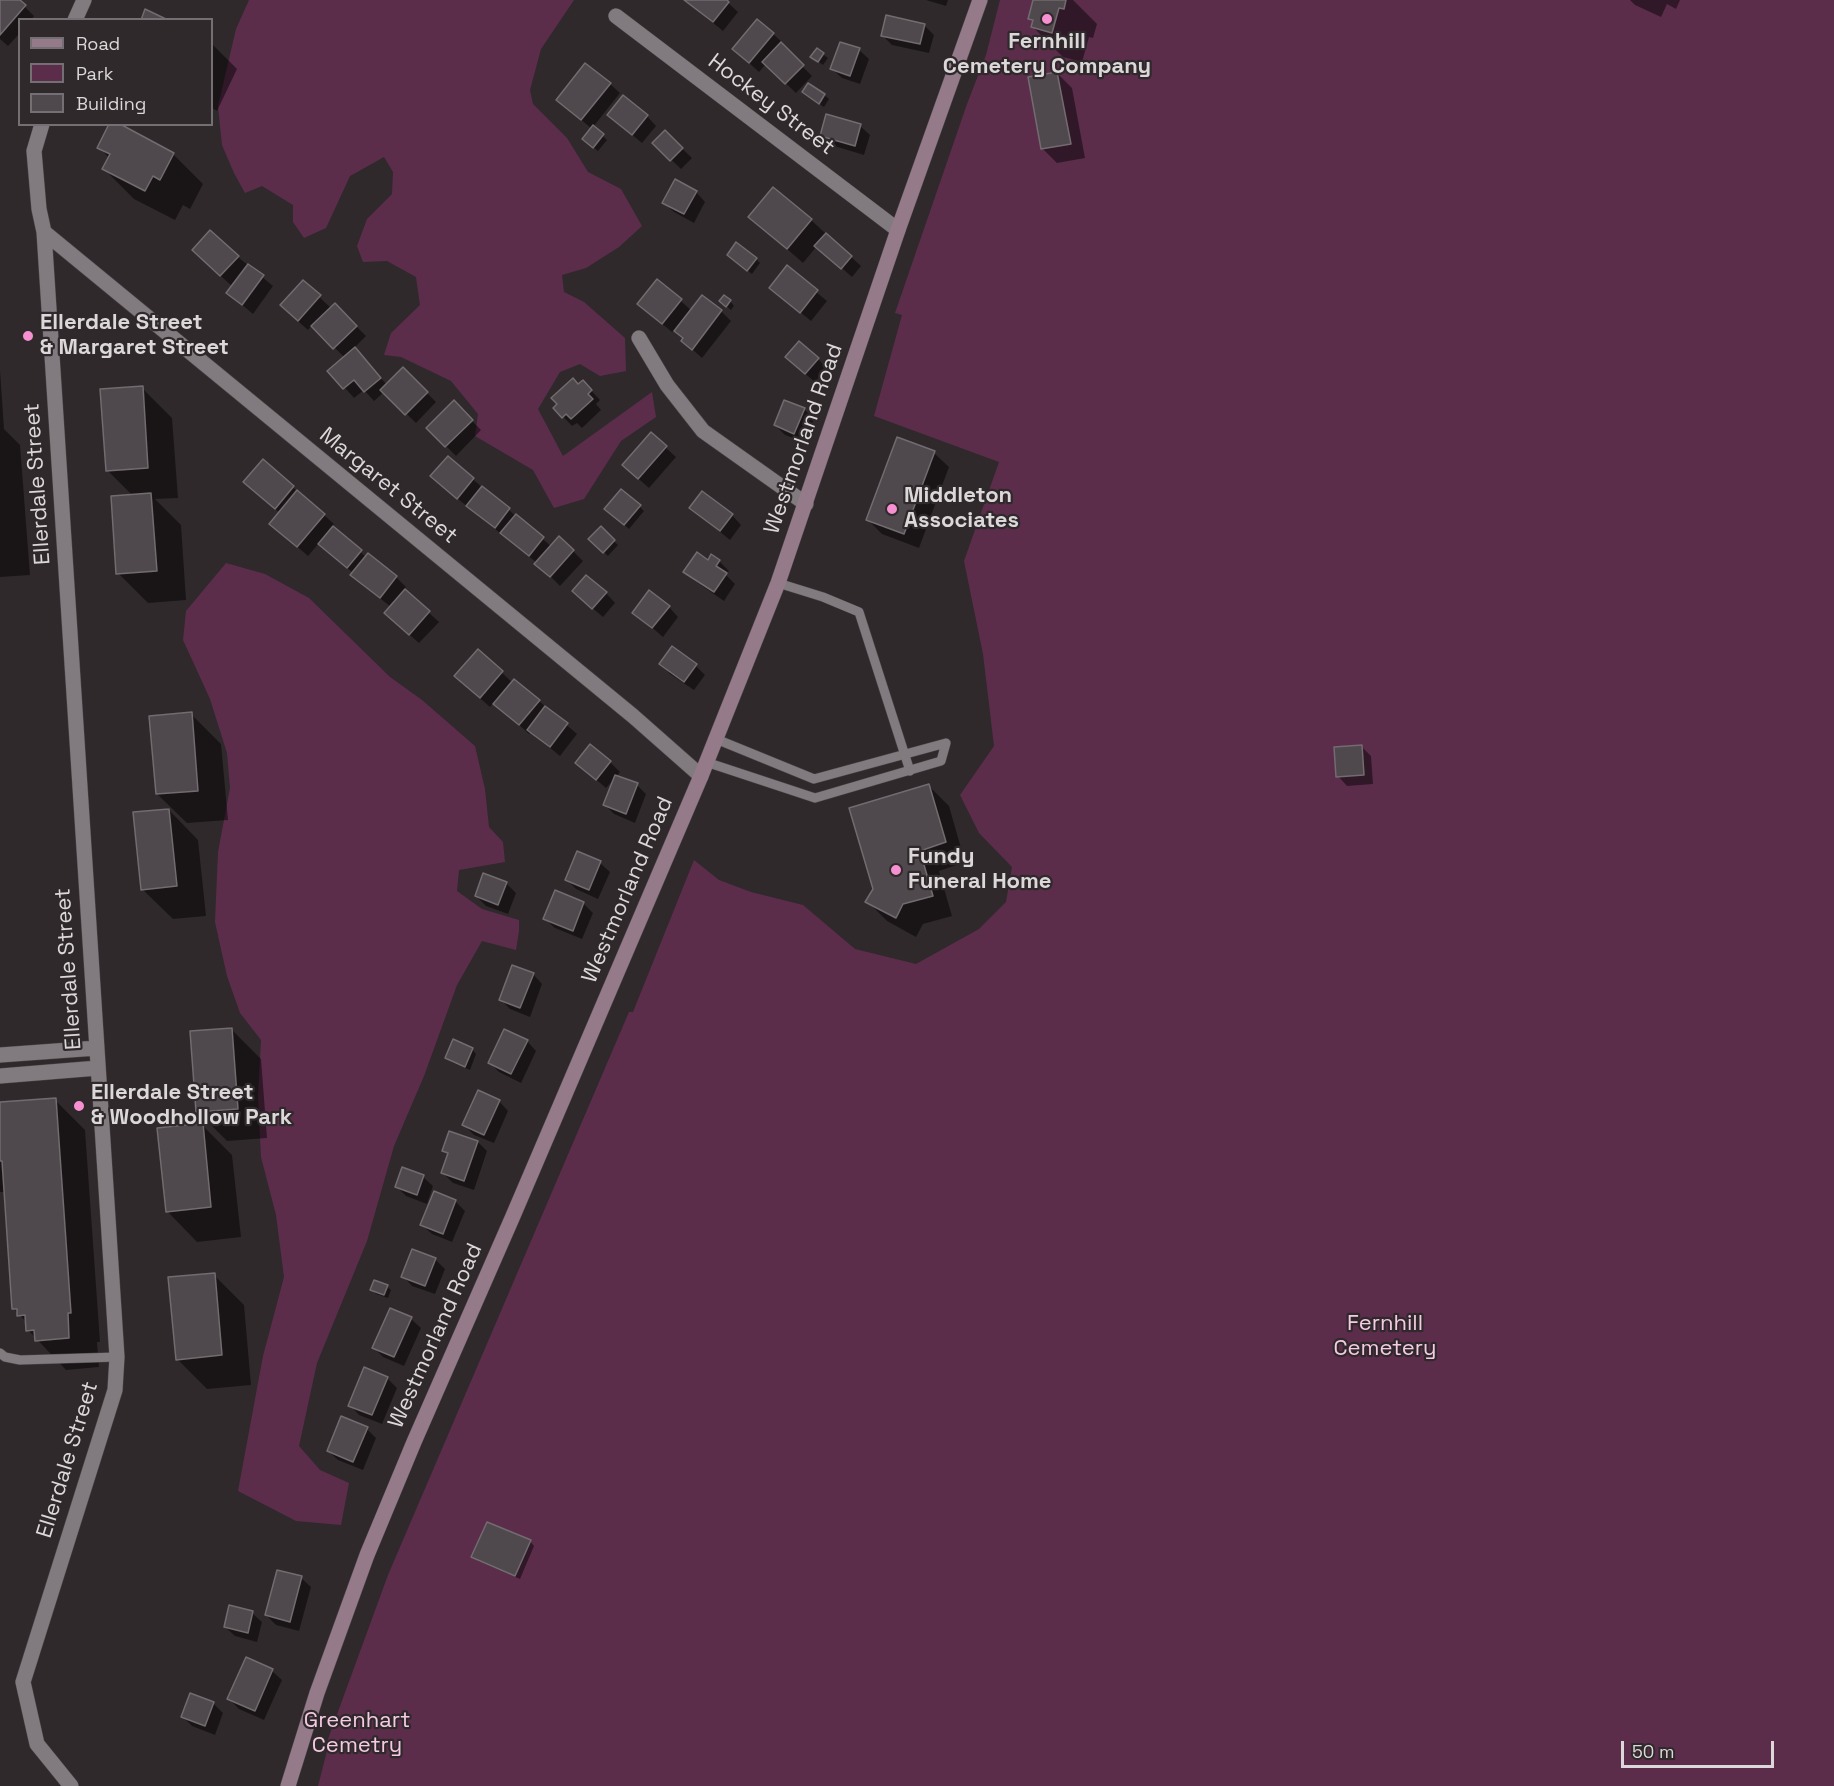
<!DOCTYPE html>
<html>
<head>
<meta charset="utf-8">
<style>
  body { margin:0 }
  #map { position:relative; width:1834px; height:1786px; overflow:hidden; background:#2f292c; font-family:"Space Grotesk",sans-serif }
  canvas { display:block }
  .legend { position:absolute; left:18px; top:18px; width:195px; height:108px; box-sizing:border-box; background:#2f292c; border:2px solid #746f72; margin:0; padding:8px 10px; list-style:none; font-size:18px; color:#dcd8da }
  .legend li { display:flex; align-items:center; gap:12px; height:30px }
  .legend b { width:30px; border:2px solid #746f72 }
  .scale { position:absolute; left:1621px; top:1741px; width:153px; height:27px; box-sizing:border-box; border:3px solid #dcd8da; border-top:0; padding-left:8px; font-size:18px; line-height:21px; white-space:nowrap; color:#dcd8da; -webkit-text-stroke:4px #2f292c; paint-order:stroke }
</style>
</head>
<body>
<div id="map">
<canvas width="1834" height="1786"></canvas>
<ul class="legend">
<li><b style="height:8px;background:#957a8a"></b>Road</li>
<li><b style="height:16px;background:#5c2d4b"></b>Park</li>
<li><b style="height:16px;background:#4f484c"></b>Building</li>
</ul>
<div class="scale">50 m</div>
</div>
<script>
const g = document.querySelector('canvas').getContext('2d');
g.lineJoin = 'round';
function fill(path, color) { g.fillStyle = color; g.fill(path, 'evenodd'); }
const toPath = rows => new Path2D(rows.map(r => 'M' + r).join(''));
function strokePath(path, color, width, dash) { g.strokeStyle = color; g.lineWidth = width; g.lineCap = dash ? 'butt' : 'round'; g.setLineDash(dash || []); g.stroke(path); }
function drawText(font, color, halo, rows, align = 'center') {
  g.font = font + ' "Space Grotesk",sans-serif'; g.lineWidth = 4.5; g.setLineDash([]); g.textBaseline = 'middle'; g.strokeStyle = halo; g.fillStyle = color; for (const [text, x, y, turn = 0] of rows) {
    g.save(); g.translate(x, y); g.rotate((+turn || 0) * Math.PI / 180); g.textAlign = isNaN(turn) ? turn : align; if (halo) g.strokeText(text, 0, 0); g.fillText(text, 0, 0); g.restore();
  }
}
fill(toPath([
  [249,0,574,0,541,49,530,90,533,104,567,138,588,172,621,189,642,226,619,247,586,268,562,275,564,292,584,302,625,338,626,371,600,376,580,364,560,372,538,409,563,456,652,392,656,417,621,441,584,499,554,508,533,470,475,436,478,414,451,381,401,357,384,355,391,333,420,305,416,277,387,261,363,262,357,246,367,219,392,194,393,172,384,157,350,176,326,228,304,238,293,222,293,205,262,186,245,193,234,173,222,145,218,106,236,29],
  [1000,0,1834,0,1834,1786,318,1786,327,1751,324,1750,388,1575,629,1012,633,1012,694,860,719,880,751,892,803,905,855,949,916,964,979,929,1006,902,1012,867,979,833,960,795,994,746,983,654,964,561,999,462,874,416,902,315,895,313,967,104,986,55],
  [226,563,265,574,309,598,390,677,422,700,475,746,485,789,489,827,503,842,505,862,459,870,457,891,482,909,519,920,519,931,516,950,482,941,457,985,424,1076,394,1146,367,1241,317,1363,299,1446,320,1470,349,1483,341,1525,296,1521,238,1491,263,1356,284,1277,276,1215,261,1157,258,1096,261,1040,240,1013,227,976,215,922,218,852,230,788,227,753,210,699,183,640,186,611]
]), '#5c2d4b');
fill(toPath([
  [0,0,18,0,34,16,31,20,20,20,20,33,8,46,0,39],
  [685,0,725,0,738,12,723,31],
  [926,0,948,0,946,6],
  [1035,0,1073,0,1097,24,1093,38,1089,37,1082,62,1063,57,1033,27,1034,23,1030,18],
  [1630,0,1680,0,1676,9,1667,4,1661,17,1635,5],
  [924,25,934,35,929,53,892,45,883,36],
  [773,34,783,43,781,45,812,76,796,93,766,64,759,72,734,49],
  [212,44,237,69,217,111,212,108],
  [817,50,828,58,823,65,812,57],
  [859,50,869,59,860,84,842,78,832,69],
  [1057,73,1072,88,1085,158,1057,163,1042,148],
  [610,84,620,93,593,127,607,140,598,151,588,143,592,129,558,100],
  [824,95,829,99,824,107,808,96],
  [647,116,656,126,642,143,619,124],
  [860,126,870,135,864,155,831,145,821,136],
  [665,132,692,158,681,169,654,143],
  [99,147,173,154,203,184,190,209,183,205,175,220,134,199,104,169,109,158],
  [774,189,811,220,861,266,852,277,817,246,803,263,751,217],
  [696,192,705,202,694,223,674,212,664,203],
  [238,257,273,286,253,314,228,293,233,287,203,260],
  [733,259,756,259,760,263,752,274],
  [787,268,827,301,811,321,771,288],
  [658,281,692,311,721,311,731,321,702,358,683,341,684,339,675,329,672,332,649,313],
  [303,282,331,308,335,305,366,336,354,348,387,385,403,369,436,402,416,423,384,392,374,401,364,390,354,398,330,371,345,358,312,325,308,330,291,315],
  [730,301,734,306,731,310,726,306],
  [818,359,827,368,815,382,797,367],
  [0,370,4,429,20,445,30,575,0,577],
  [583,382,600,400,596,404,601,410,582,428,577,423,572,426,555,408],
  [142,388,172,418,178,498,155,499,181,525,186,600,148,603,118,573,133,496,107,470],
  [454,403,481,430,456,456,428,428],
  [804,409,814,419,804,442,785,435,775,425],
  [651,434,676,457,649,488,633,474],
  [898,439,934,453,949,467,919,548,882,534,867,519],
  [448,458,552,547,573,551,583,561,560,586,537,563,442,486],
  [263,461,324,515,334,524,332,527,366,557,368,555,396,577,406,587,404,590,439,622,419,643,395,622,391,607,362,584,353,573,319,543,308,556,271,524,280,513,255,491],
  [639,506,644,511,629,529,611,513],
  [691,508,732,515,741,525,730,540],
  [601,529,618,545,608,556,590,539],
  [719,561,729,571,726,575,735,584,724,601,695,581,685,572,708,562],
  [606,593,615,603,603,617,584,601],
  [669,607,678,617,663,637,634,612],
  [478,651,513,683,539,701,577,734,560,756,531,732,529,734,494,702,490,707,466,686],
  [661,664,696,666,705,675,694,690,670,674],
  [191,714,221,744,228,820,187,823,157,794],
  [1361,746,1371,756,1373,784,1347,786,1338,776],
  [610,762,620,772,616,777,637,785,646,794,635,823,614,814,605,805,615,778,606,788,577,763],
  [929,786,949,806,965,862,939,871,952,916,923,924,916,937,887,921,867,901],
  [169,810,198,840,206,916,173,919,143,890],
  [578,853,600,863,610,872,598,899,576,889,567,880],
  [506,883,516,893,508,914,486,906,476,896],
  [556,892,583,903,593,913,582,939,555,928,545,919],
  [533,974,542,984,530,1017,510,1009,500,999],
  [231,1029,261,1059,267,1138,227,1141,197,1111],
  [527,1041,536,1051,521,1083,499,1072,490,1063],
  [472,1049,476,1054,470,1070,451,1062,446,1058],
  [55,1100,85,1130,100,1342,97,1342,99,1367,66,1370,28,1330,28,1324,14,1309,5,1192,0,1192,0,1104],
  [499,1101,508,1111,494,1143,474,1135,464,1125],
  [202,1125,232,1155,241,1237,197,1242,168,1212],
  [478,1142,487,1151,474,1190,453,1183,443,1173,449,1155,444,1150],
  [423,1177,433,1186,427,1204,406,1196,397,1187],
  [455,1201,465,1211,452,1242,432,1234,422,1225],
  [435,1259,445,1269,435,1294,412,1286,403,1276],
  [214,1275,244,1305,251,1385,207,1389,177,1359],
  [387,1286,391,1290,388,1298,376,1294,372,1290],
  [411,1319,421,1328,404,1366,383,1357,374,1348],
  [387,1378,397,1388,382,1424,359,1415,350,1405],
  [367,1429,376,1438,363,1470,338,1460,328,1451],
  [530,1541,534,1546,520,1579,478,1561,473,1557],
  [301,1578,311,1587,299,1631,276,1625,266,1615],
  [252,1613,262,1622,257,1642,235,1636,225,1627],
  [246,1659,272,1671,282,1680,264,1720,239,1709,229,1699],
  [190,1695,214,1704,223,1713,215,1735,192,1726,182,1716]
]), '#0007');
const building = toPath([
  [0,0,20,0,26,5,0,35,0,0],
  [684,0,727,0,729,2,713,22,684,0],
  [1033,0,1066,0,1064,9,1059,8,1052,33,1031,27,1033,20,1028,19,1033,0],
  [145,9,168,20,141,20,145,9],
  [886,15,925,24,920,44,881,36,886,15],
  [757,19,774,33,749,63,732,49,757,19],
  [781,42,804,65,785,84,762,62,781,42],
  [840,42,860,48,850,76,830,69,840,42],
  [817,48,824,53,818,62,810,57,817,48],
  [585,63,611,83,581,120,556,100,585,63],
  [1057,72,1071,144,1041,149,1028,77,1057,72],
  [808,83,825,94,819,104,802,92,808,83],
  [623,95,648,115,632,135,607,115,623,95],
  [826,114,861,124,855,146,820,136,826,114],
  [109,124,120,124,174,153,160,180,153,176,145,191,102,169,110,154,97,148,109,124],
  [593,125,604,134,593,148,582,139,593,125],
  [665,130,683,148,670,161,652,143,665,130],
  [675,179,697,191,684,214,662,203,675,179],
  [773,187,812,219,787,249,748,217,773,187],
  [210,230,239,256,220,276,192,250,210,230],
  [826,233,852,256,841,269,814,246,826,233],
  [736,242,757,258,747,271,727,255,736,242],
  [248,264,264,275,242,305,226,293,248,264],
  [787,265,818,290,800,313,769,288,787,265],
  [657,279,682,299,662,324,637,304,657,279],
  [303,280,321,295,298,321,280,305,303,280],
  [702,295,722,310,692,350,681,341,683,338,674,331,702,295],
  [724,295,731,300,726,307,719,301,724,295],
  [335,303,357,326,333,349,311,326,335,303],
  [799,341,819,358,805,374,785,357,799,341],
  [355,347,381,378,364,392,354,380,343,389,327,371,355,347],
  [403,367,428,392,405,415,380,390,403,367],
  [573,378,578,384,583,380,592,390,588,394,593,399,571,419,566,414,562,418,553,408,557,404,551,398,573,378],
  [143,386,148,468,106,471,100,389,143,386],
  [454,400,473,420,445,447,426,428,454,400],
  [784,400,805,408,794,434,774,425,784,400],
  [651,432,667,446,638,479,622,465,651,432],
  [897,437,935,451,904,534,866,520,897,437],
  [448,456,474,478,457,499,430,476,448,456],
  [263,459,294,486,275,509,243,482,263,459],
  [482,486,510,508,495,528,466,506,482,486],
  [621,489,641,505,624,525,604,509,621,489],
  [297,490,325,514,297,547,269,524,297,490],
  [702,491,733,514,720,531,689,508,702,491],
  [151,493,157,571,116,574,111,496,151,493],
  [516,514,544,537,529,556,500,533,516,514],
  [333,526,362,550,347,568,318,544,333,526],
  [601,526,615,540,603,553,588,539,601,526],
  [559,536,574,550,550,577,534,564,559,536],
  [697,552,708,560,711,554,720,560,716,566,727,573,714,592,683,572,697,552],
  [368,553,397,576,380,598,350,575,368,553],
  [586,575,607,592,592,609,572,591,586,575],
  [405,589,430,611,409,635,384,613,405,589],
  [649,590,670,606,652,628,632,613,649,590],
  [672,646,697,664,684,682,659,664,672,646],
  [478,649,503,671,480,698,454,676,478,649],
  [514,679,540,700,519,725,493,704,514,679],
  [545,706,568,723,550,747,527,730,545,706],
  [192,712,198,791,156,794,149,716,192,712],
  [590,744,611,761,596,780,575,763,590,744],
  [1362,745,1364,775,1336,777,1334,747,1362,745],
  [615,775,638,783,626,814,603,805,615,775],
  [929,784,946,842,920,851,933,896,903,904,896,918,865,902,873,889,849,808,929,784],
  [169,809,177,886,141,890,133,812,169,809],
  [577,851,601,861,589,890,565,880,577,851],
  [483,873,507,882,498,905,475,896,483,873],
  [555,890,584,902,573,931,543,919,555,890],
  [512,965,534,973,520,1008,499,1000,512,965],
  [232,1028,238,1109,196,1112,190,1031,232,1028],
  [504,1029,528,1040,511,1074,488,1063,504,1029],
  [453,1039,473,1048,465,1067,445,1058,453,1039],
  [478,1090,500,1100,484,1135,462,1125,478,1090],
  [56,1098,71,1313,68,1313,69,1338,35,1341,34,1330,26,1331,25,1315,17,1316,17,1309,12,1309,2,1161,0,1161,0,1102,56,1098],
  [203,1123,211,1207,166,1212,157,1128,203,1123],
  [449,1131,478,1141,464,1181,441,1173,448,1153,442,1151,449,1131],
  [402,1167,424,1175,417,1195,395,1187,402,1167],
  [434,1191,456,1200,443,1234,420,1225,434,1191],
  [412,1249,436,1258,425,1286,401,1277,412,1249],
  [215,1273,222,1355,176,1360,168,1277,215,1273],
  [374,1280,388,1285,384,1295,370,1290,374,1280],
  [390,1308,412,1317,394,1357,372,1348,390,1308],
  [364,1367,388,1377,372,1415,348,1406,364,1367],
  [341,1416,368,1427,353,1462,327,1451,341,1416],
  [487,1522,531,1540,515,1576,471,1557,487,1522],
  [277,1570,302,1576,290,1622,265,1615,277,1570],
  [229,1605,253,1611,248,1633,224,1627,229,1605],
  [246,1657,273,1669,255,1711,227,1699,246,1657],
  [190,1693,214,1702,205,1726,181,1717,190,1693]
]);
fill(building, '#4f484c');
strokePath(building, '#726b6f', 1.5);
const lane = toPath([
  [778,583,823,597,859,612,910,771],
  [706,762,815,798,941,761,946,743,814,779,716,739],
  [0,1353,5,1357,20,1360,117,1357]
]);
const street = toPath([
  [616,16,898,230],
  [75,20,84,0],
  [42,124,34,151,39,209,44,232,117,1357,115,1390,23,1682,37,1744,71,1786],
  [44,232,633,716,701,776],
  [639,338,667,385,703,431,806,504],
  [0,1055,97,1048],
  [0,1076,98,1068]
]);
const secondary = toPath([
  [288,1786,317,1693,367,1555,414,1442,513,1216,701,776,778,583,898,230,980,0]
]);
strokePath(lane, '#4a4548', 10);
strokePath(street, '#4a4548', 16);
strokePath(secondary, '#4a4548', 16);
strokePath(lane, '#817a7e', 9);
strokePath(street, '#817a7e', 15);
strokePath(secondary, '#957a8a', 15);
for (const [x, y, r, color] of [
  [1047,19,6,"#f690d0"],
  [28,336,6,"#f690d0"],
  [892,509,6,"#f690d0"],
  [896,870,6,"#f690d0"],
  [79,1106,6,"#f690d0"]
]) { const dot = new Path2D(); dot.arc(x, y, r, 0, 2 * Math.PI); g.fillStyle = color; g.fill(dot); strokePath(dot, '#2f292c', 2); }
drawText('bold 22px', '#dcd8da', '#2f292c', [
  ["Fernhill",1047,42,"center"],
  ["Cemetery Company",1047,67,"center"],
  ["Ellerdale Street",40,323],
  ["& Margaret Street",40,348],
  ["Middleton",904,496],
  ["Associates",904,521],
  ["Fundy",908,857],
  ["Funeral Home",908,882],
  ["Ellerdale Street",91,1093],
  ["& Woodhollow Park",91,1118]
], 'left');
drawText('22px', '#dcd8da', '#2f292c', [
  ["Hockey Street",771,105,37],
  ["Westmorland Road",804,439,-71],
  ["Ellerdale Street",38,484,-94],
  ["Margaret Street",388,486,39],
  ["Westmorland Road",628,890,-67],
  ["Ellerdale Street",69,969,-94],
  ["Westmorland Road",436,1336,-66],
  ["Ellerdale Street",68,1460,-73]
]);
drawText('22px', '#f5cae3', '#2f292c', [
  ["Fernhill",1385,1324],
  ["Cemetery",1385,1349],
  ["Greenhart",357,1721],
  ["Cemetry",357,1746]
]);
</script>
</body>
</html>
